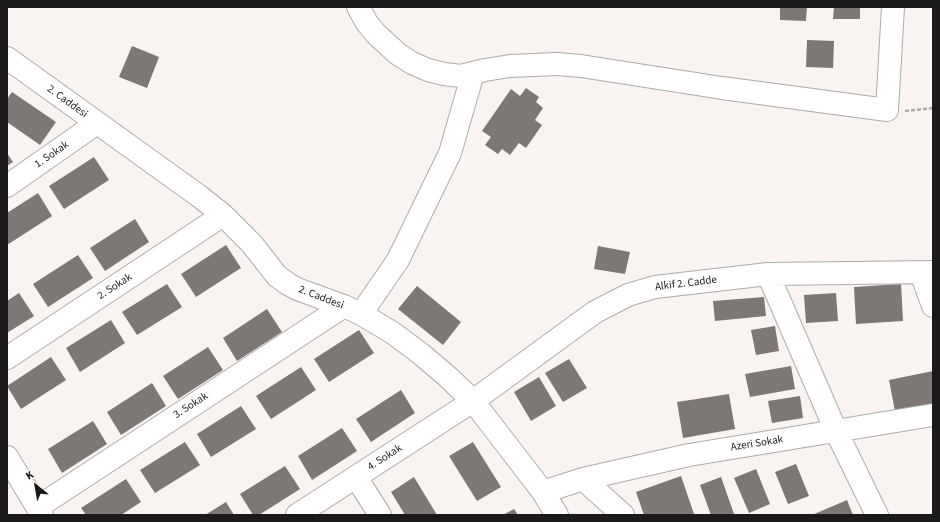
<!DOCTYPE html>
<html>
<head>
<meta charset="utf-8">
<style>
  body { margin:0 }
  #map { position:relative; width:940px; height:522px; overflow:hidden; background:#f9f3f2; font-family:"Source Sans 3",sans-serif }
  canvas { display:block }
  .frame { position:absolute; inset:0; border:8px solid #1b1919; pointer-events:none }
  .north { position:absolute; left:16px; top:466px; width:40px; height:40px; -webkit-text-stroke:3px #fff; paint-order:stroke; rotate:329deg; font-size:11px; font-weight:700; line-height:16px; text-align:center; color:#1b1919 }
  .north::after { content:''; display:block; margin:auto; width:14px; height:18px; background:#1b1919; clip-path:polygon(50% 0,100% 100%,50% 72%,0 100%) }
</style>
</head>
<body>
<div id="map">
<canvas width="940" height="522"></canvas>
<div class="frame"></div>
<div class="north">K</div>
</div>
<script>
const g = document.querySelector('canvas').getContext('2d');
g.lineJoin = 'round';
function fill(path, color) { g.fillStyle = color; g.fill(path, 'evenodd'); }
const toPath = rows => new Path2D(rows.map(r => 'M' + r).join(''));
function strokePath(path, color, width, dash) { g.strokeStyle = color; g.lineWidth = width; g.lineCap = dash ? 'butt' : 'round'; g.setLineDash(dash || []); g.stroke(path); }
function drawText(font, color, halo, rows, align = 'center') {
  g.font = font + ' "Source Sans 3",sans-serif'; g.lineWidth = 3.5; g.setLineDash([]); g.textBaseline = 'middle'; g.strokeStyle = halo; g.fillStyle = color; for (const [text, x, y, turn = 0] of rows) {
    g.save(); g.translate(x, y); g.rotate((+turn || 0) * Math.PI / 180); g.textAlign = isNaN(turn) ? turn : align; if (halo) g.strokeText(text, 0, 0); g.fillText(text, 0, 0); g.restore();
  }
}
fill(toPath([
  [780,7,807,7,806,21,780,20],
  [834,7,860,7,860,19,833,19],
  [807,40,834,41,833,68,806,67],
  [132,46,159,57,147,88,119,77],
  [526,88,539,97,536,102,543,108,535,120,542,125,526,148,519,143,510,155,502,149,498,154,485,145,491,137,482,131,511,89,520,96],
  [12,92,56,122,40,145,7,122,7,99],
  [7,153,13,162,7,166],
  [94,157,109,180,64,209,49,186],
  [38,193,52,216,7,245,7,213],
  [135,219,149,242,105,271,90,248],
  [226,245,241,268,196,297,181,274],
  [598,246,630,252,625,274,594,269],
  [78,255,93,278,48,307,33,284],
  [167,284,182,307,137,335,122,312],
  [901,284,903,321,856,324,854,287],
  [417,286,461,322,443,345,398,309],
  [19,293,34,316,7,333,7,301],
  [836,293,838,321,806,323,804,295],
  [764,297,766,316,715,321,713,301],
  [267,309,282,332,237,361,223,338],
  [111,320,125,343,80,372,66,348],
  [775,326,779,351,756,355,751,330],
  [359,330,374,353,329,382,314,359],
  [208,347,223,370,178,399,163,376],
  [51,357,66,380,21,409,7,386],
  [569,359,587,388,563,402,545,373],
  [791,366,795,389,750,397,745,374],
  [301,367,316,390,271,419,256,396],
  [933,371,933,404,895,411,889,380],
  [539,377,556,406,531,421,514,392],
  [152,383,166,406,121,435,107,412],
  [401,390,415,413,371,442,356,419],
  [729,394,735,429,683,438,677,402],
  [800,396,803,418,772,423,768,401],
  [241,406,256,429,211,457,197,434],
  [93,421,107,444,62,473,48,449],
  [342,428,357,451,312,480,298,456],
  [185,442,200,465,155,493,140,470],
  [473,442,501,487,477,501,449,456],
  [796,464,809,496,788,504,775,472],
  [285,466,300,489,259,515,253,515,240,494],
  [756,469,770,504,749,513,734,478],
  [681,476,694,514,644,515,636,492],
  [414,477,437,515,405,515,391,492],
  [721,477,734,514,730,515,711,515,700,485],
  [126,479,141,502,121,515,86,515,81,508],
  [847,500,853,515,812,515],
  [226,502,234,515,205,515],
  [514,509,518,515,503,515]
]), '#7d7776');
const minor = toPath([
  [358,7,367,23,376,34,398,54,412,63,428,70,444,74,461,76,485,70,510,66,557,64,581,66,722,88,887,110,893,7],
  [7,58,199,196,223,215,252,244,277,276,288,284,297,289,344,306,361,314,393,333,421,354,448,377,473,401,543,492,557,515],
  [7,186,97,123],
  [921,273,933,306],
  [768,274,836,431,877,515],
  [361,314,398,260,450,153,473,73],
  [7,358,223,215],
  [7,457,42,515],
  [356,477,380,515],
  [583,479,689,455,933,415],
  [543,492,583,479,623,515],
  [38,507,344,306],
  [297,515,473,401,595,312,628,295,655,287,768,274,933,272]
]);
strokePath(minor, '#b0aaa9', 24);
strokePath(toPath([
  [905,111,933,108]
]), '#b1acab', 2.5, [4, 2]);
strokePath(minor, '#fff', 22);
drawText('11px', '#1b1919', '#fff', [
  ["2. Caddesi",67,102,36],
  ["1. Sokak",52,155,-35],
  ["Alkif 2. Cadde",686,284,-7],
  ["2. Sokak",115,287,-33],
  ["2. Caddesi",321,298,21],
  ["3. Sokak",191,406,-33],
  ["Azeri Sokak",757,444,-9],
  ["4. Sokak",385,458,-33]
]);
</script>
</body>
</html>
